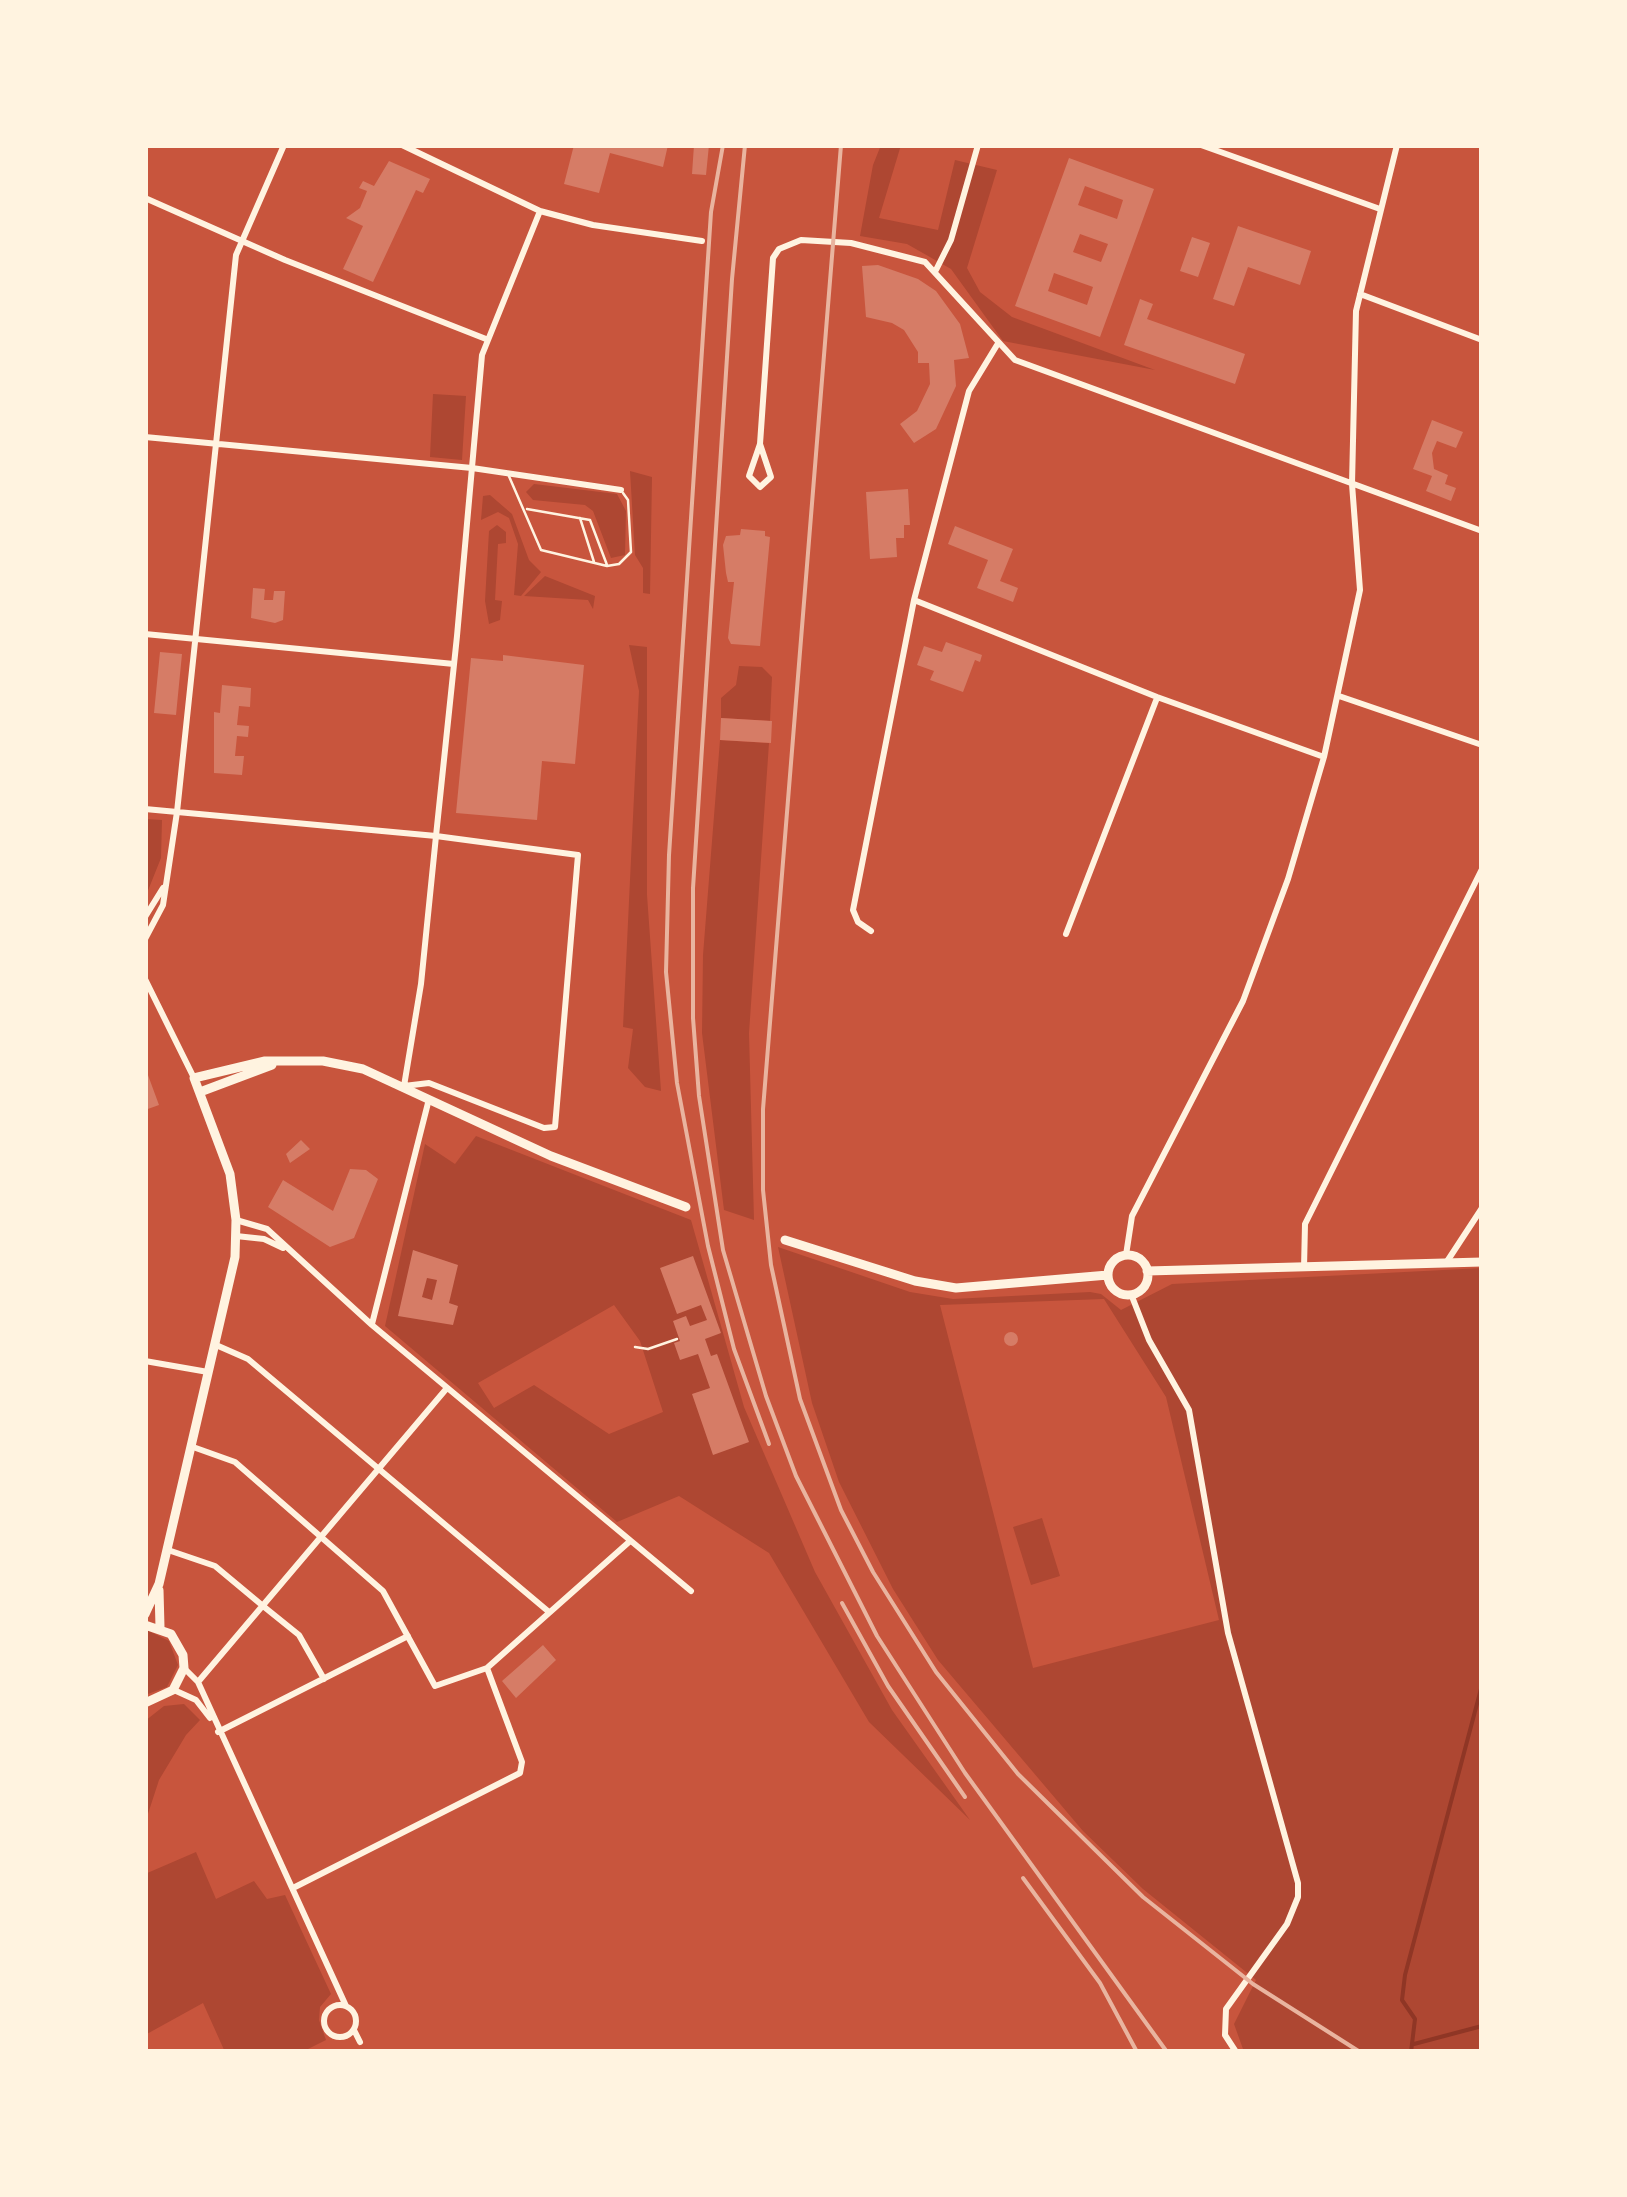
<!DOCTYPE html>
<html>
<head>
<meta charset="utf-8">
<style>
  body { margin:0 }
  #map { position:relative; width:1627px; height:2197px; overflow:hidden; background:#c8553d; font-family:"Work Sans",sans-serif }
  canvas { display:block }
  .frame { position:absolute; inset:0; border:148px solid #fff3e0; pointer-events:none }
</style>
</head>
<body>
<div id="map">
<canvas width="1627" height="2197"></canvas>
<div class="frame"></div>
</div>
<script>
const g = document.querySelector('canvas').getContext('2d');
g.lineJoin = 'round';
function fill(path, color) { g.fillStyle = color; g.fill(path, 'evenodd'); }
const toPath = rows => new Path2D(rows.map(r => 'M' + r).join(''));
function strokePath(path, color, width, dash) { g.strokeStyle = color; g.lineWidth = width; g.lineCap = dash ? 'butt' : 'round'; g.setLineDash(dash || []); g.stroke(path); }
fill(toPath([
  [881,145,901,145,879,218,938,230,955,160,997,170,967,268,980,292,1012,317,1155,370,1003,341,951,269,907,244,860,236,873,165],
  [433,394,466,396,462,460,430,457],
  [630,471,652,477,650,594,643,593,643,568,635,555],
  [534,484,617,494,626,511,625,555,611,558,593,511,585,505,533,500,526,492],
  [490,495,512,514,529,560,541,572,521,596,514,595,518,544,509,518,498,512,481,520,483,496],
  [497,525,506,532,506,543,498,544,495,600,502,601,500,620,489,624,485,601,489,531],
  [545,576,595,596,593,609,588,600,524,596],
  [629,645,647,647,647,895,661,1091,645,1087,628,1068,633,1029,623,1027,639,691],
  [739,666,762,667,772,677,770,721,721,718,721,698,736,685],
  [720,740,769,743,749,1033,754,1220,724,1210,702,1033,703,955],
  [145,819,162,820,161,858,145,898],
  [476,1136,691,1220,744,1407,815,1572,892,1710,970,1820,869,1722,769,1553,679,1496,617,1522,385,1326,425,1144,455,1164],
  [614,1305,640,1341,663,1412,609,1434,534,1385,494,1408,478,1383],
  [778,1247,910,1292,953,1299,1090,1292,1101,1294,1121,1310,1172,1284,1482,1268,1482,2052,1243,2049,1234,2024,1256,1980,1143,1889,1083,1831,938,1660,893,1589,839,1482,812,1403],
  [1104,1299,1166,1397,1219,1620,1033,1668,940,1305],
  [1042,1518,1060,1576,1031,1585,1013,1527],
  [147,1630,169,1641,178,1665,167,1687,145,1695],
  [184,1704,200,1720,186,1735,159,1780,145,1823,145,1721,164,1706],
  [196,1852,216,1899,254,1881,267,1899,285,1895,331,1994,320,2007,319,2020,326,2040,302,2052,225,2052,203,2003,145,2035,145,1874]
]), '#ae4732');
strokePath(toPath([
  [1414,2044,1482,2026],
  [1411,2052,1415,2019,1402,2000,1405,1975,1482,1685]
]), '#8f3625', 4);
fill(toPath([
  [574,145,668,145,663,167,610,153,599,193,564,184],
  [694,145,709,145,706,175,692,174],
  [1069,158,1154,189,1100,337,1015,306],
  [1085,186,1123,200,1117,219,1078,205],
  [1080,234,1108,244,1101,262,1073,252],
  [1054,273,1093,287,1087,305,1048,291],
  [389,161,430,179,423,193,416,190,373,282,343,269,363,226,346,218,360,208,367,191,359,188,363,181,374,186],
  [1238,226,1311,251,1300,285,1248,267,1234,306,1213,299],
  [1192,237,1210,243,1198,277,1180,271],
  [878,265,918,279,936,291,960,324,969,358,954,360,956,386,936,429,914,443,900,424,917,411,930,384,929,363,918,363,918,352,904,330,892,323,866,317,862,266],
  [1140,299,1153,304,1147,319,1245,354,1235,384,1124,345],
  [1432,420,1463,432,1456,448,1437,441,1432,453,1434,469,1448,475,1445,484,1456,488,1451,501,1426,491,1432,476,1413,469],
  [908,489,910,525,904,525,904,538,896,538,897,557,870,559,866,492],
  [955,526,1013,549,1000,581,1018,588,1013,602,977,588,988,560,948,544],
  [741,529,765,531,765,536,770,537,760,646,731,644,728,638,734,582,728,582,726,573,723,545,726,536,740,535],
  [253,588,265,589,264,600,273,600,274,591,285,591,283,620,275,623,251,618],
  [946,642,982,655,980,662,975,660,963,692,930,680,934,671,917,665,924,646,942,652],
  [160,652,182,654,176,715,154,713],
  [503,655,584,665,575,764,542,761,537,820,456,813,471,658,503,661],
  [222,685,251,688,250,707,239,706,237,725,249,726,248,737,237,736,235,756,244,756,242,775,214,773,214,712,220,713],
  [721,718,772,721,771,743,720,740],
  [145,1067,159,1105,145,1110],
  [301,1140,310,1149,290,1163,286,1154],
  [350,1169,366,1170,378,1179,354,1238,330,1247,268,1207,283,1180,333,1211],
  [413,1250,458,1265,449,1303,458,1306,453,1325,398,1316],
  [427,1278,437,1280,432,1300,422,1297],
  [693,1256,721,1333,705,1339,711,1356,717,1354,749,1442,713,1455,692,1394,710,1388,698,1354,680,1360,674,1343,680,1341,673,1321,686,1316,690,1326,707,1320,701,1305,677,1314,660,1268],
  '1004 1339a7 7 0 1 1 14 0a7 7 0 1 1-14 0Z',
  [543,1645,556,1660,516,1698,502,1681]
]), '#d67c66');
strokePath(toPath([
  [635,1347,648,1349,677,1339]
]), '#fff3e0', 2.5);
strokePath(toPath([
  [508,474,541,550,607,566,619,564,631,552,628,500,623,493],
  [527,509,590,520,607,565],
  [580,518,594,562]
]), '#fff3e0', 2.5);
strokePath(toPath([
  [402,145,540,211,593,225,702,241],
  [1201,145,1380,209],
  [145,198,285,260,486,339],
  [936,270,951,240,978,145],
  [1360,294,1482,340],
  [145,437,472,468,621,490],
  [760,444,773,258,779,249,801,240,851,243,925,262,1015,360,1482,531],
  [760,444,771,477,760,487,749,476,760,444],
  [914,600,1157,697,1324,757],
  [145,634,454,664],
  [1339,696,1482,745],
  [145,809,436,836,578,855,555,1127,544,1128,429,1083,404,1086,421,984,436,836,453,674,457,636,482,355,540,211],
  [145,917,163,888],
  [871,931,858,922,853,910,914,600,969,391,997,345],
  [1066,934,1157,698],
  [145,939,163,905,177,812,236,255,284,145],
  [145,979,194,1078],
  [236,1220,267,1229,372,1325,691,1591],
  [236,1236,264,1239,283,1248],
  [1126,1255,1132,1216,1243,1001,1288,879,1324,757,1360,590,1352,484,1356,311,1397,145],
  [1446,1263,1482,1208],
  [1304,1268,1305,1224,1482,869],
  [1131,1294,1149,1340,1189,1410,1228,1633,1298,1883,1298,1897,1287,1924,1226,2009,1225,2035,1236,2052],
  [372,1324,429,1099],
  [216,1345,248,1359,549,1612],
  [145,1361,208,1372],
  [193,1447,235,1462,383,1591,435,1686,487,1668],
  [168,1550,215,1566,263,1606,299,1635,324,1679],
  [184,1668,198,1682,346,2006],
  [198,1682,447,1388],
  [174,1690,196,1700,210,1718],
  [218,1732,408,1636],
  [295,1887,520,1773,522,1762,487,1668,629,1542],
  '324 2021a16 16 0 1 1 32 0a16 16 0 1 1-32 0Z',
  [354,2030,360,2042]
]), '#fff3e0', 6);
strokePath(toPath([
  [200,1092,272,1065],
  [785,1240,915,1281,956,1288,1108,1275],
  '1108 1275a20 20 0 1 1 40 0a20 20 0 1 1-40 0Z',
  [1147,1271,1482,1262],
  [159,1590,160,1627],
  [145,1614,159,1584,235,1257,236,1220,230,1174,194,1078,265,1061,323,1061,363,1069,551,1156,686,1207],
  [145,1625,171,1634,183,1655,184,1668,173,1690,145,1703]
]), '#fff3e0', 9);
strokePath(toPath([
  [723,145,711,212,669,855,666,972,677,1083,708,1246,734,1349,769,1444],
  [745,145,732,279,693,888,693,1018,699,1096,723,1250,766,1396,796,1476,877,1636,965,1773,1167,2052],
  [841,145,763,1109,763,1190,771,1265,800,1399,841,1510,873,1572,936,1672,1018,1774,1143,1897,1253,1984,1360,2052],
  [842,1603,888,1686,965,1797],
  [1023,1878,1100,1983,1137,2052]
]), '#e9b49f', 4);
</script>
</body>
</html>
